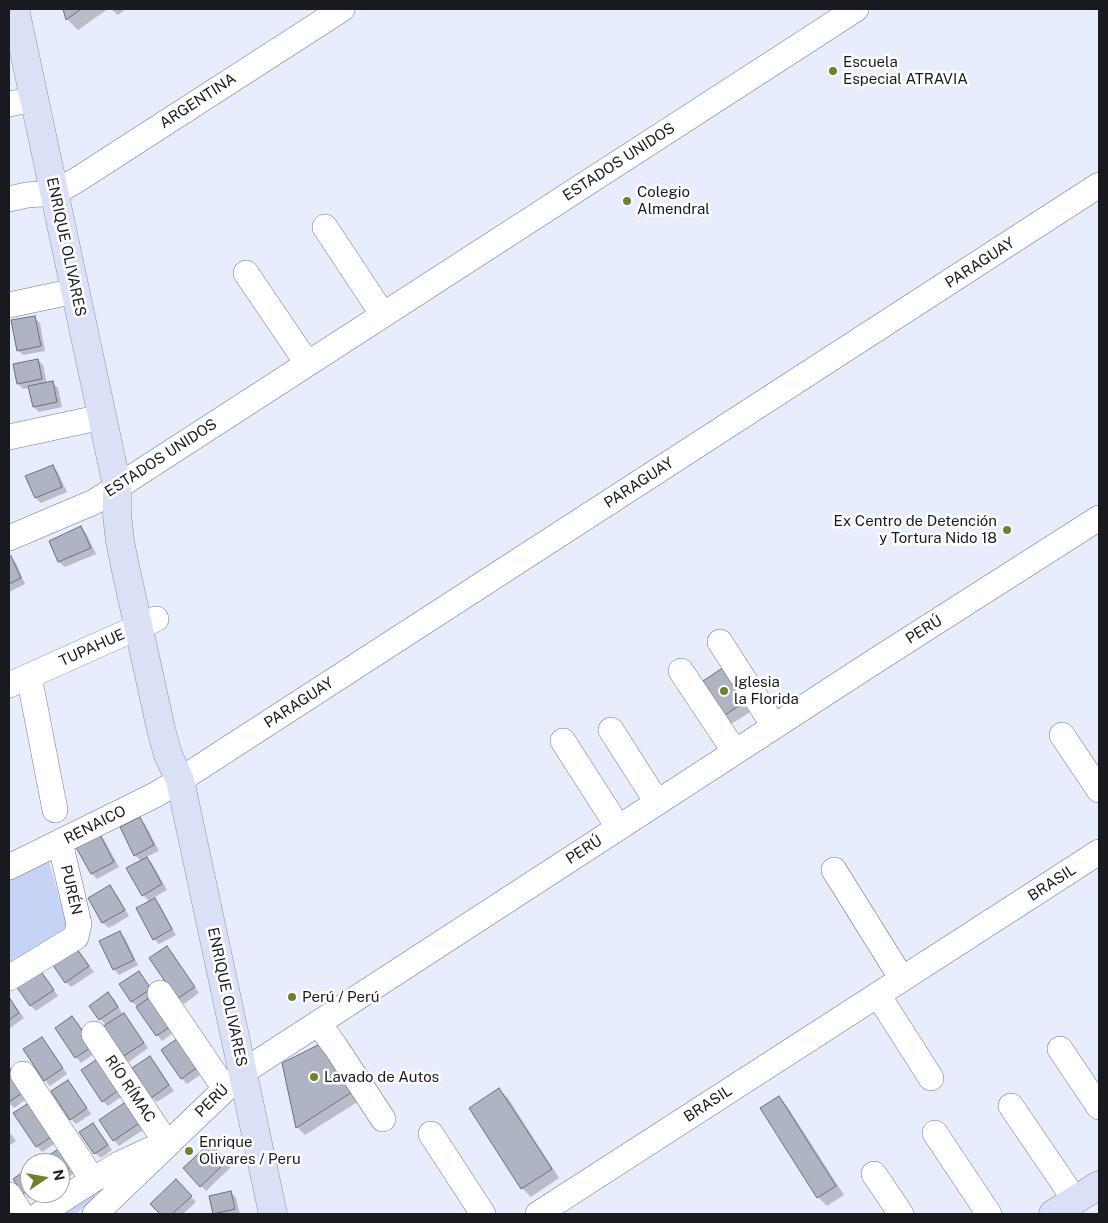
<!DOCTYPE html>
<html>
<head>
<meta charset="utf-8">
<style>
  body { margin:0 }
  #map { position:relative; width:1108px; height:1223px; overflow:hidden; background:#e7edfc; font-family:"Public Sans",sans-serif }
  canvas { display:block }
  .frame { position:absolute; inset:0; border:10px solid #181a20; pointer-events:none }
  .north { position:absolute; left:20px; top:1153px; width:50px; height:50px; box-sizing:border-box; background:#fff; border:1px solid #a3a3a6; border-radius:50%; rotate:78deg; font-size:14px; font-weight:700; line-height:20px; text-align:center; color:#181a20 }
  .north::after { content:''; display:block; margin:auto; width:18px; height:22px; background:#6f802e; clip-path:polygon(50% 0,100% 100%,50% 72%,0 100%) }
</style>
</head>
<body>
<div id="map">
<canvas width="1108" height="1223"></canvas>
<div class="frame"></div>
<div class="north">N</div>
</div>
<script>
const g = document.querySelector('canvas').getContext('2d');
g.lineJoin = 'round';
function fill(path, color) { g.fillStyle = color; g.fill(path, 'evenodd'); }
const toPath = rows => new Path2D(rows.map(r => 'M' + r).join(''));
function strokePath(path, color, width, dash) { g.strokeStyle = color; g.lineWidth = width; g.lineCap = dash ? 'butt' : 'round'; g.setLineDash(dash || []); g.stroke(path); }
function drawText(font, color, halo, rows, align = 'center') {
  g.font = font + ' "Public Sans",sans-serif'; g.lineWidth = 5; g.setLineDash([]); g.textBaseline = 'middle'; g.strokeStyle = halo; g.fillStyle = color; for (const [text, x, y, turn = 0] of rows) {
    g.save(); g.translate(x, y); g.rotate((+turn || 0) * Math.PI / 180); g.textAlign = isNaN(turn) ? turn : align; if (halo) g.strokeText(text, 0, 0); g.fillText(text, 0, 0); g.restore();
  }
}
fill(toPath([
  [48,858,68,930,9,967,9,878],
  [95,1191,95,1197,76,1214,50,1214]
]), '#c6d3f5');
fill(toPath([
  [65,9,108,9,78,30,67,19],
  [111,9,126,9,118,15],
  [34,317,40,323,45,351,23,355,18,350],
  [38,360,43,365,47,384,53,383,58,388,62,407,39,412,34,407,30,388,23,389,18,384],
  [53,466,58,472,67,492,41,503,36,498,27,477],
  [81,528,86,533,96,554,65,567,59,562,50,541],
  [10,558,16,563,25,584,9,592,9,559],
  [698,685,760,706,728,726],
  [139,819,145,824,159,851,146,857,152,863,167,890,153,898,160,905,176,935,159,944,154,939,150,902,143,895,141,861,135,855],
  [96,830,102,836,119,867,97,879,92,874,75,842],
  [110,886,115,892,129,916,109,928,103,923,89,898],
  [119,932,125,938,138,965,119,975,114,969],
  [75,947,80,953,94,972,71,987,66,982],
  [167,947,172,953,199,993,184,1004,178,998],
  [40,972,45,977,58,996,36,1011,31,1006],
  [139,973,144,978,177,1030,162,1041,157,1035,138,1007,132,1002,121,985],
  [108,994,114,999,122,1013,129,1020,148,1048,129,1062,123,1056,107,1026,100,1019],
  [9,997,24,1018,9,1029],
  [72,1018,78,1023,97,1052,81,1063,76,1057],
  [42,1038,47,1044,67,1074,50,1086,45,1080,25,1050],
  [322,1044,359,1101,305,1135,297,1127],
  [163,1050,206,1071,187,1084,182,1079],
  [150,1058,155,1063,174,1091,157,1102,152,1097],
  [9,1067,29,1097,14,1108,9,1103],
  [83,1071,124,1095,108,1106,103,1101],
  [67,1081,73,1087,91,1114,76,1124,71,1119],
  [499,1090,508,1098,559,1178,531,1197,522,1188,470,1108],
  [779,1097,787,1106,844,1195,827,1206,818,1197,761,1108],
  [127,1102,146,1128,119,1146,114,1140],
  [15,1114,59,1141,42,1152,37,1146],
  [93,1124,98,1130,112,1150,101,1158,95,1153],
  [9,1131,16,1141,9,1146],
  [210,1145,231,1167,206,1191,185,1169],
  [68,1153,79,1170,60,1183,60,1163,40,1163],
  [30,1168,30,1193,37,1193,29,1198,24,1193],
  [176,1181,196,1202,183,1214,161,1214,151,1204],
  [231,1192,236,1198,240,1214,215,1214,214,1213]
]), '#0003');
const building = toPath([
  [63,9,81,9,66,20,63,9],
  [35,316,41,346,17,351,11,320,35,316],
  [38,359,42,379,17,384,13,364,38,359],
  [53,381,57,402,33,407,28,386,53,381],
  [53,465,62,487,35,498,25,476,53,465],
  [81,526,91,548,58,562,49,541,81,526],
  [11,556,21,578,9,584,9,557,11,556],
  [730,663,752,697,719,719,697,685,730,663],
  [140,817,154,845,134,856,120,827,140,817],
  [97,829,114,862,91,874,73,842,97,829],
  [147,857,162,884,142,896,126,868,147,857],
  [110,885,125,910,102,923,88,898,110,885],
  [155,898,172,929,153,940,136,908,155,898],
  [120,931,134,960,113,970,99,941,120,931],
  [75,946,89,966,65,983,51,962,75,946],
  [167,946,195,987,177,999,149,958,167,946],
  [40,970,54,990,30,1006,16,986,40,970],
  [139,971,151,989,131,1002,119,984,139,971],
  [108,992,118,1007,99,1020,89,1006,108,992],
  [153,995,173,1025,156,1036,136,1007,153,995],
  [9,997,19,1013,9,1020,9,997],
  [124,1013,144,1043,122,1057,102,1027,124,1013],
  [72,1016,93,1046,75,1058,55,1028,72,1016],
  [181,1036,201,1065,181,1079,161,1050,181,1036],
  [42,1037,63,1068,44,1081,23,1049,42,1037],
  [322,1043,352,1092,296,1128,282,1063,322,1043],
  [150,1056,169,1085,151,1098,132,1068,150,1056],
  [99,1058,120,1089,102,1102,81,1070,99,1058],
  [9,1067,25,1091,9,1102,9,1067],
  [68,1080,87,1108,70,1120,51,1091,68,1080],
  [499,1088,552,1169,521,1189,469,1108,499,1088],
  [779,1096,836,1186,817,1198,760,1108,779,1096],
  [32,1101,54,1135,36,1147,13,1113,32,1101],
  [127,1101,141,1122,113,1141,99,1120,127,1101],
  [93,1123,108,1145,94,1154,79,1132,93,1123],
  [210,1143,227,1161,200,1187,183,1168,210,1143],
  [63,1146,75,1164,60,1174,60,1163,37,1163,63,1146],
  [30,1167,30,1189,23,1194,13,1179,30,1167],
  [176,1179,192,1196,172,1214,160,1214,150,1204,176,1179],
  [231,1191,235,1209,213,1214,209,1196,231,1191]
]);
fill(building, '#afb4c3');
strokePath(building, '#6a6f7d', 1);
const minor = toPath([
  [9,104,35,99],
  [9,199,27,195,55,193,80,178,342,9],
  [325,227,383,315],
  [246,273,307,363],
  [9,305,75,291],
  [9,437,102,417],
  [9,538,94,502,856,9],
  [720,642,774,726],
  [681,671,735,752],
  [29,676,55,810],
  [9,685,156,619],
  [611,730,657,802],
  [1062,735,1099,790],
  [563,741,618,827],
  [9,867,155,795,180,780,1099,185],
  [834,870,902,979],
  [9,978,76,937,79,924,60,842],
  [160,993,225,1089],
  [878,995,931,1078],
  [318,1023,335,1046,383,1119],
  [1060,1049,1099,1107],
  [23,1074,93,1180],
  [1011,1106,1075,1200],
  [935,1133,989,1214],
  [431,1134,483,1214],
  [874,1174,901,1214],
  [9,1195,21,1214],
  [40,1214,93,1180,119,1164,149,1150,167,1144,94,1034],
  [95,1214,243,1072,875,661,1099,518],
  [538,1214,1099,852]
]);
const major = toPath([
  [15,9,117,486,117,515,120,541,125,566,161,729,168,755,180,780,273,1214],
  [1053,1214,1099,1185]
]);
strokePath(minor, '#737886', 26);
strokePath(major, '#868ea7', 29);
strokePath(minor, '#fff', 25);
strokePath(major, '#dae1f6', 28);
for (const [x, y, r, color] of [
  [833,71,5,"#6f802e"],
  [627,201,5,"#6f802e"],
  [1007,530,5,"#6f802e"],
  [724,691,5,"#6f802e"],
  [292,997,5,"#6f802e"],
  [314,1077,5,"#6f802e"],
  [189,1151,5,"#6f802e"]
]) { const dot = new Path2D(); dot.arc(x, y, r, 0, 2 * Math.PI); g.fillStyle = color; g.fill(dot); strokePath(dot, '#fff', 2); }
drawText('15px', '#181a20', '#fff', [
  ["Escuela",843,62],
  ["Especial ATRAVIA",843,79],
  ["Colegio",637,192],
  ["Almendral",637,209],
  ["Ex Centro de Detención",997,521,"right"],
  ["y Tortura Nido 18",997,538,"right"],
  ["Iglesia",734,682],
  ["la Florida",734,699],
  ["Perú / Perú",302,997],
  ["Lavado de Autos",324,1077],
  ["Enrique",199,1142],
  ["Olivares / Peru",199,1159]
], 'left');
drawText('15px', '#181a20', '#fff', [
  ["ARGENTINA",198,101,-33],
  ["ESTADOS UNIDOS",619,162,-33],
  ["ENRIQUE OLIVARES",66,247,78],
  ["PARAGUAY",980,263,-33],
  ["ESTADOS UNIDOS",161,458,-33],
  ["PARAGUAY",639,483,-33],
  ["PERÚ",924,630,-32],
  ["TUPAHUE",92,648,-24],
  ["PARAGUAY",299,703,-33],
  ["RENAICO",95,825,-27],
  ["PERÚ",584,850,-33],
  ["BRASIL",1052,883,-33],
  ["PURÉN",71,890,77],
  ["ENRIQUE OLIVARES",227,997,78],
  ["RÍO RÍMAC",130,1089,56],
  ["PERÚ",212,1101,-44],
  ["BRASIL",708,1104,-33]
]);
</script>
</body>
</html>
